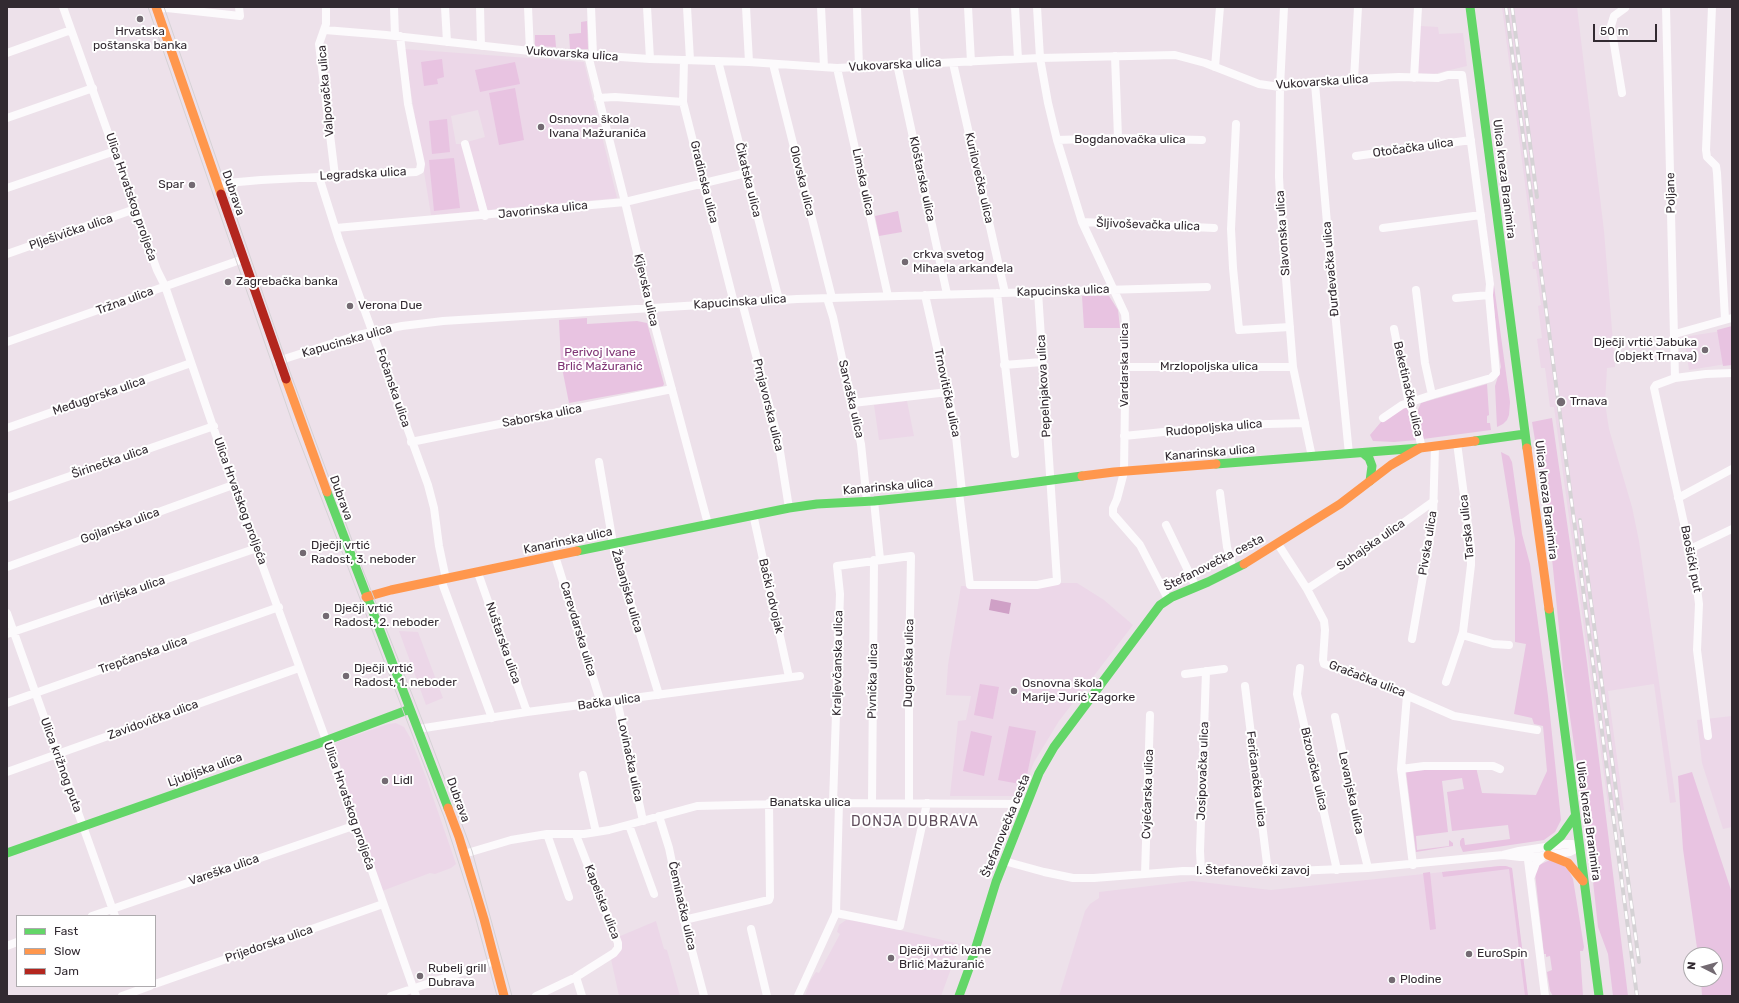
<!DOCTYPE html>
<html>
<head>
<meta charset="utf-8">
<style>
  body { margin:0 }
  #map { position:relative; width:1739px; height:1003px; overflow:hidden; background:#ede1ea; font-family:Rubik,sans-serif }
  canvas { display:block }
  .frame { position:absolute; inset:0; border:8px solid #322a31; pointer-events:none }
  .legend { position:absolute; left:16px; top:915px; width:140px; height:72px; box-sizing:border-box; background:#fff; border:1px solid #adaaad; margin:0; padding:5px 7px; list-style:none; font-size:12px; color:#322a31 }
  .legend li { display:flex; align-items:center; gap:8px; height:20px }
  .legend b { width:20px; border:1px solid #adaaad }
  .north { position:absolute; left:1683px; top:947px; width:40px; height:40px; box-sizing:border-box; background:#fff; border:1px solid #adaaad; border-radius:50%; rotate:276deg; font-size:11px; font-weight:700; line-height:16px; text-align:center; color:#322a31 }
  .north::after { content:''; display:block; margin:auto; width:14px; height:18px; background:#736a72; clip-path:polygon(50% 0,100% 100%,50% 72%,0 100%) }
  .scale { position:absolute; left:1593px; top:24px; width:64px; height:18px; box-sizing:border-box; border:2px solid #322a31; border-top:0; padding-left:5px; font-size:12px; line-height:14px; white-space:nowrap; color:#322a31; -webkit-text-stroke:3px #fff; paint-order:stroke }
</style>
</head>
<body>
<div id="map">
<canvas width="1739" height="1003"></canvas>
<div class="frame"></div>
<ul class="legend">
<li><b style="height:5px;background:#63d668"></b>Fast</li>
<li><b style="height:5px;background:#ff974d"></b>Slow</li>
<li><b style="height:5px;background:#b3261e"></b>Jam</li>
</ul>
<div class="north">N</div>
<div class="scale">50 m</div>
</div>
<script>
const g = document.querySelector('canvas').getContext('2d');
g.lineJoin = 'round';
function fill(path, color) { g.fillStyle = color; g.fill(path, 'evenodd'); }
const toPath = rows => new Path2D(rows.map(r => 'M' + r).join(''));
function strokePath(path, color, width, dash) { g.strokeStyle = color; g.lineWidth = width; g.lineCap = dash ? 'butt' : 'round'; g.setLineDash(dash || []); g.stroke(path); }
function drawText(font, color, halo, rows, align = 'center') {
  g.font = font + ' Rubik,sans-serif'; g.lineWidth = 4; g.setLineDash([]); g.textBaseline = 'middle'; g.strokeStyle = halo; g.fillStyle = color; for (const [text, x, y, turn = 0] of rows) {
    g.save(); g.translate(x, y); g.rotate((+turn || 0) * Math.PI / 180); g.textAlign = isNaN(turn) ? turn : align; if (halo) g.strokeText(text, 0, 0); g.fillText(text, 0, 0); g.restore();
  }
}
fill(toPath([
  [1502,7,1577,7,1604,231,1615,367,1607,368,1605,403,1609,429,1632,507,1639,541,1676,802,1670,803,1654,684,1608,691,1624,810,1609,812,1554,407,1550,407,1545,368,1541,368,1537,339,1542,338,1538,306,1541,305,1536,269,1533,269,1532,262,1535,261],
  [1420,26,1438,27,1439,34,1463,33,1467,66,1433,74,1418,73],
  [404,49,584,62,617,198,487,210,467,142,485,137,478,110,451,116,456,144,463,144,479,211,431,215],
  [1721,331,1726,364,1689,370,1684,337],
  [907,401,914,436,879,440,874,405],
  [1061,583,1077,583,1104,600,1133,625,1059,721,1034,762,1021,796,950,796,958,721,966,720,971,696,946,695,948,665,961,586,1031,588],
  [399,631,418,632,443,698,426,705],
  [1732,716,1732,827,1723,829,1702,763,1697,720],
  [396,723,404,727,411,739,427,780,456,864,451,868,435,874,430,873,382,891,334,746,337,742,388,724],
  [1500,866,1506,866,1512,868,1528,996,1059,996,1085,911,1090,904,1099,898,1099,892,1192,881,1271,890],
  [846,920,859,921,960,944,941,996,805,996,810,981,816,972,819,973,840,934,837,932,839,925],
  [656,921,664,949,667,950,680,996,619,996,611,959,620,949,618,937]
]), '#ecd7e8');
fill(toPath([
  [587,21,588,49,570,49,569,34,581,33,581,22],
  [535,35,555,35,556,47,535,46],
  [442,59,444,77,437,79,438,84,424,86,421,62],
  [515,62,520,84,480,92,475,70],
  [515,88,524,140,499,145,489,93],
  [447,119,450,152,432,154,429,121],
  [454,158,460,208,434,211,429,160],
  [1478,169,1510,402,1509,415,1507,420,1503,424,1497,427,1495,386,1501,367,1500,361],
  [898,211,902,232,879,236,875,216],
  [1082,296,1109,296,1118,310,1120,328,1084,328],
  [587,318,587,324,637,321,647,323,664,384,663,386,569,403,561,363,559,320],
  [1732,326,1732,365,1723,366,1717,330],
  [1487,384,1489,415,1487,416,1487,423,1490,423,1491,430,1423,439,1417,412,1421,403],
  [1404,407,1407,408,1410,412,1417,440,1394,442,1373,441,1370,435,1381,422,1387,416],
  [1552,418,1587,662,1628,996,1613,996,1608,954,1598,927,1590,854,1563,669,1548,518,1532,422],
  [1501,452,1509,456,1512,462,1522,534,1530,564,1548,696,1561,820,1555,832,1544,840,1463,852,1460,845,1460,841,1462,838,1464,838,1465,845,1510,839,1508,825,1452,831,1447,792,1464,789,1462,778,1442,781,1448,832,1416,836,1417,850,1449,846,1449,840,1453,843,1453,846,1416,852,1406,771,1423,769,1476,767,1482,793,1536,795,1547,771,1543,726,1534,724,1532,718,1514,714,1526,644,1515,642,1515,539],
  [980,684,999,687,993,719,974,715],
  [1009,726,1036,731,1025,785,998,780],
  [971,731,992,736,984,776,963,771],
  [1692,772,1732,893,1732,996,1702,996,1701,979,1715,979,1715,955,1698,955,1683,849,1678,776],
  [1550,860,1563,865,1569,871,1573,879,1584,947,1583,951,1580,951,1583,996,1553,996,1550,991,1547,972,1552,970,1550,956,1546,957,1546,954,1544,954,1535,873,1539,865],
  [1500,866,1506,866,1512,868,1528,996,1525,996,1509,869,1443,877,1442,872],
  [1430,872,1436,929,1430,930,1423,873]
]), '#e8c3e1');
fill(toPath([
  [991,599,1011,603,1009,614,989,610]
]), '#cfa0c6');
strokePath(toPath([
  [63,7,157,270,165,286,233,485,322,729,416,996],
  [326,7,326,24,319,44,335,176],
  [394,7,395,36],
  [445,7,447,42],
  [480,7,481,46],
  [528,7,530,51],
  [591,7,593,55],
  [647,7,650,59],
  [687,7,690,60],
  [746,7,749,62],
  [821,7,824,67],
  [857,7,859,67],
  [914,7,917,63],
  [968,7,971,62],
  [1015,7,1018,59],
  [1037,7,1040,58,1048,103,1057,140,1082,222,1125,314,1126,325,1124,472,1117,499,1113,508,1113,514,1140,545,1168,599],
  [1284,7,1280,87,1279,177,1281,215,1293,367,1312,457],
  [1666,7,1675,378],
  [1712,7,1706,150,1707,157,1716,166,1717,173,1725,319],
  [157,9,167,8,240,16,239,7],
  [325,30,386,35,530,51,650,59,749,62,837,68,1040,58,1175,55,1205,63,1259,84,1280,87,1354,79,1399,77,1438,78,1448,75,1462,75,1490,284,1489,295,1496,373,1491,378,1432,395,1402,405,1383,418],
  [7,53,71,30],
  [588,55,625,202,652,315,708,524],
  [1115,56,1118,138],
  [684,60,683,102,734,303],
  [718,61,779,300],
  [953,63,1005,293],
  [773,64,832,298],
  [897,64,947,294],
  [1215,67,1220,7],
  [837,68,888,296],
  [1414,78,1418,7],
  [1354,79,1358,7],
  [1315,84,1332,281,1349,454],
  [1622,93,1611,26,1614,16,1625,8],
  [598,98,615,97,683,102],
  [7,118,93,88],
  [1236,124,1231,229,1233,268,1239,330,1290,327],
  [1057,140,1118,138,1202,140],
  [465,144,485,216],
  [1356,156,1471,140],
  [319,177,339,240,428,485,434,508,439,546,446,579],
  [218,186,227,183,261,180,416,172,420,170,421,164,408,104,400,36],
  [7,188,115,151],
  [1082,222,1214,228],
  [336,228,625,202,746,173],
  [1383,228,1481,215],
  [7,254,135,209],
  [1416,290,1425,363,1432,395],
  [997,293,1015,454],
  [925,295,955,427,962,492],
  [827,298,833,317,861,444,867,502],
  [1456,298,1489,295],
  [742,302,778,439,789,508],
  [1394,329,1408,399,1413,412,1422,448],
  [1675,334,1732,318],
  [7,342,243,259],
  [278,361,358,335,402,326,443,321,797,299,1207,287],
  [1004,365,1042,362],
  [1125,367,1293,367],
  [853,403,948,392],
  [7,428,191,363],
  [1124,436,1232,425,1305,423],
  [411,442,672,389],
  [599,462,614,549,659,695],
  [959,492,970,585,1037,585,1057,581,1038,292],
  [1220,493,1227,547,1233,569],
  [7,498,214,426],
  [1678,498,1732,469],
  [874,501,880,559],
  [753,514,789,677],
  [1166,525,1196,587],
  [1278,544,1307,589,1324,621,1325,630,1323,660,1324,664,1367,678,1454,716,1537,730],
  [1690,549,1732,529],
  [555,556,601,703],
  [7,567,233,485],
  [478,573,527,712],
  [441,580,492,718],
  [1307,589,1350,561,1434,501],
  [7,613,115,916],
  [7,634,257,548],
  [1462,635,1493,644,1509,645],
  [1412,639,1433,519,1435,446],
  [1300,668,1297,694,1337,870],
  [1185,674,1224,669],
  [1446,682,1463,632,1471,565,1471,548,1457,443],
  [1245,686,1268,872],
  [1407,695,1401,769,1413,865],
  [617,700,643,821],
  [7,703,279,607],
  [1335,717,1359,832,1368,868],
  [418,729,527,712,800,676],
  [1708,736,1697,650,1699,604,1695,573,1654,388,1656,385,1675,378,1706,374,1732,373],
  [1401,769,1424,766,1493,766,1500,769],
  [7,772,299,668],
  [583,775,596,832],
  [833,803,840,594,837,566,911,556,909,669,909,803],
  [872,803,874,560],
  [659,816,669,848,684,920,704,996],
  [629,825,654,894],
  [547,834,569,897],
  [1527,852,1545,996],
  [464,854,511,840,547,834,584,834,609,830,697,806,817,803,1027,804],
  [1004,861,1044,872,1073,878,1094,878,1183,871,1268,872,1368,868,1503,855,1519,851,1566,844,1573,844,1579,847,1570,852,1535,857,1520,857,1503,855],
  [1201,871,1200,851,1206,671],
  [1145,874,1150,715],
  [1531,876,1536,863,1544,856],
  [836,913,900,926,927,803],
  [92,916,356,825],
  [684,920,769,900,770,897,769,803],
  [751,929,767,996],
  [7,946,17,942],
  [576,977,582,996],
  [155,984,383,904],
  [122,996,150,986],
  [391,996,495,961],
  [536,996,576,977,614,953,618,948,618,943,576,835],
  [798,996,836,913,839,803]
]), '#fcfafc', 8);
strokePath(toPath([
  [1470,7,1527,448],
  [1475,441,1525,434],
  [1363,453,1369,458,1372,466,1370,481],
  [1216,464,1420,448],
  [327,492,448,808],
  [577,551,789,508,817,504,874,501,962,492,1082,476],
  [1549,609,1599,996],
  [1548,847,1561,836,1575,816],
  [7,853,317,744,410,709],
  [959,996,971,963,996,882,1039,773,1054,747,1160,605,1172,597,1208,582,1244,564]
]), '#63d668', 9);
strokePath(toPath([
  [156,7,221,194],
  [286,379,327,492],
  [1527,448,1549,609],
  [1082,476,1114,472,1216,464],
  [1244,564,1340,504,1391,465,1420,448,1475,441],
  [366,597,391,590,577,551],
  [448,808,459,837,484,919,504,996],
  [1548,855,1568,863,1583,881]
]), '#ff974d', 9);
strokePath(toPath([
  [221,194,286,379]
]), '#b3261e', 9);
strokePath(toPath([
  [148,7,294,427,444,817,471,901,497,996],
  [164,7,290,372,363,570,430,740,472,851,512,996]
]), '#d5d2d5', 1);
const rail = toPath([
  [1506,7,1637,996],
  [1512,7,1537,197],
  [1580,520,1639,962]
]);
strokePath(rail, '#d5d2d5', 4);
strokePath(rail, '#fff', 2.5, [8]);
for (const [x, y, r, color] of [
  [140,19,4,"#736a72"],
  [541,127,4,"#736a72"],
  [192,185,4,"#736a72"],
  [905,262,4,"#736a72"],
  [228,282,4,"#736a72"],
  [350,306,4,"#736a72"],
  [1705,350,4,"#736a72"],
  [1561,402,5,"#736a72"],
  [303,553,4,"#736a72"],
  [326,616,4,"#736a72"],
  [346,676,4,"#736a72"],
  [1014,691,4,"#736a72"],
  [385,781,4,"#736a72"],
  [1469,954,4,"#736a72"],
  [891,958,4,"#736a72"],
  [420,976,4,"#736a72"],
  [1392,980,4,"#736a72"]
]) { const dot = new Path2D(); dot.arc(x, y, r, 0, 2 * Math.PI); g.fillStyle = color; g.fill(dot); strokePath(dot, '#fff', 1.5); }
drawText('12px', '#322a31', '#fff', [
  ["Hrvatska",140,32,"center"],
  ["poštanska banka",140,46,"center"],
  ["Osnovna škola",549,120],
  ["Ivana Mažuranića",549,134],
  ["Spar",184,185,"right"],
  ["crkva svetog",913,255],
  ["Mihaela arkanđela",913,269],
  ["Zagrebačka banka",236,282],
  ["Verona Due",358,306],
  ["Dječji vrtić Jabuka",1697,343,"right"],
  ["(objekt Trnava)",1697,357,"right"],
  ["Trnava",1570,402],
  ["Dječji vrtić",311,546],
  ["Radost, 3. neboder",311,560],
  ["Dječji vrtić",334,609],
  ["Radost, 2. neboder",334,623],
  ["Dječji vrtić",354,669],
  ["Radost, 1. neboder",354,683],
  ["Osnovna škola",1022,684],
  ["Marije Jurić Zagorke",1022,698],
  ["Lidl",393,781],
  ["Dječji vrtić Ivane",899,951],
  ["Brlić Mažuranić",899,965],
  ["EuroSpin",1477,954],
  ["Rubelj grill",428,969],
  ["Dubrava",428,983],
  ["Plodine",1400,980]
], 'left');
drawText('12px', '#322a31', '#fff', [
  ["Vukovarska ulica",572,54,4],
  ["Vukovarska ulica",895,65,-3],
  ["Vukovarska ulica",1322,82,-4],
  ["Valpovačka ulica",326,91,-95],
  ["Bogdanovačka ulica",1130,140],
  ["Otočačka ulica",1413,148,-8],
  ["Legradska ulica",363,174,-3],
  ["Kurilovečka ulica",979,178,77],
  ["Kloštarska ulica",922,179,78],
  ["Ulica kneza Branimira",1504,179,83],
  ["Čikatska ulica",748,180,76],
  ["Olovska ulica",802,181,76],
  ["Gradinska ulica",704,182,76],
  ["Limska ulica",863,182,78],
  ["Dubrava",233,193,71],
  ["Poljane",1671,193,-91],
  ["Ulica Hrvatskog proljeća",131,197,71],
  ["Javorinska ulica",543,210,-6],
  ["Šljivoševačka ulica",1148,225,2],
  ["Plješivička ulica",71,232,-19],
  ["Slavonska ulica",1283,233,-94],
  ["Đurđevačka ulica",1331,269,-95],
  ["Kijevska ulica",646,290,77],
  ["Kapucinska ulica",1063,291,-2],
  ["Tržna ulica",125,301,-20],
  ["Kapucinska ulica",740,302,-4],
  ["Kapucinska ulica",347,341,-16],
  ["Vardarska ulica",1125,365,-90],
  ["Mrzlopoljska ulica",1209,367],
  ["Pepelnjakova ulica",1044,386,-93],
  ["Fočanska ulica",393,388,71],
  ["Beketinačka ulica",1408,389,77],
  ["Trnovitička ulica",947,393,78],
  ["Međugorska ulica",99,396,-19],
  ["Sarvaška ulica",851,399,77],
  ["Prnjavorska ulica",768,405,76],
  ["Saborska ulica",542,416,-11],
  ["Rudopoljska ulica",1214,428,-5],
  ["Kanarinska ulica",1210,453,-5],
  ["Širinečka ulica",110,462,-19],
  ["Kanarinska ulica",888,487,-5],
  ["Dubrava",341,498,70],
  ["Ulica kneza Branimira",1546,500,83],
  ["Ulica Hrvatskog proljeća",240,501,70],
  ["Gojlanska ulica",120,526,-20],
  ["Tarska ulica",1467,527,-96],
  ["Kanarinska ulica",568,541,-12],
  ["Pivska ulica",1428,543,-81],
  ["Suhajska ulica",1371,545,-35],
  ["Baošićki put",1691,559,79],
  ["Štefanovečka cesta",1214,563,-27],
  ["Idrijska ulica",132,591,-19],
  ["Žabanjska ulica",627,591,74],
  ["Bački odvojak",771,596,77],
  ["Carevdarska ulica",578,629,73],
  ["Nuštarska ulica",503,643,71],
  ["Trepčanska ulica",143,655,-19],
  ["Kraljevčanska ulica",838,663,-89],
  ["Dugoreška ulica",909,663,-89],
  ["Gračačka ulica",1367,679,21],
  ["Pivnička ulica",873,681,-89],
  ["Bačka ulica",609,702,-8],
  ["Zavidovička ulica",153,720,-20],
  ["Lovinačka ulica",630,760,78],
  ["Ulica križnog puta",61,765,70],
  ["Bizovačka ulica",1314,769,77],
  ["Ljubijska ulica",205,770,-20],
  ["Josipovačka ulica",1203,771,-88],
  ["Feričanačka ulica",1256,779,83],
  ["Levanjska ulica",1351,793,78],
  ["Cvjećarska ulica",1148,794,-88],
  ["Dubrava",458,800,70],
  ["Banatska ulica",810,803],
  ["Ulica Hrvatskog proljeća",349,806,71],
  ["Ulica kneza Branimira",1588,821,82],
  ["Štefanovečka cesta",1006,826,-68],
  ["Vareška ulica",224,870,-19],
  ["I. Štefanovečki zavoj",1253,871],
  ["Kapelska ulica",602,902,69],
  ["Čeminačka ulica",682,906,77],
  ["Prijedorska ulica",269,944,-19]
]);
drawText('12px', '#803676', '#fff', [
  ["Perivoj Ivane",600,353],
  ["Brlić Mažuranić",600,367]
]);
g.letterSpacing = '1px';
drawText('14px', '#604e5c', '#fff', [
  ["DONJA DUBRAVA",915,822]
]);
g.letterSpacing = '0px';
</script>
</body>
</html>
